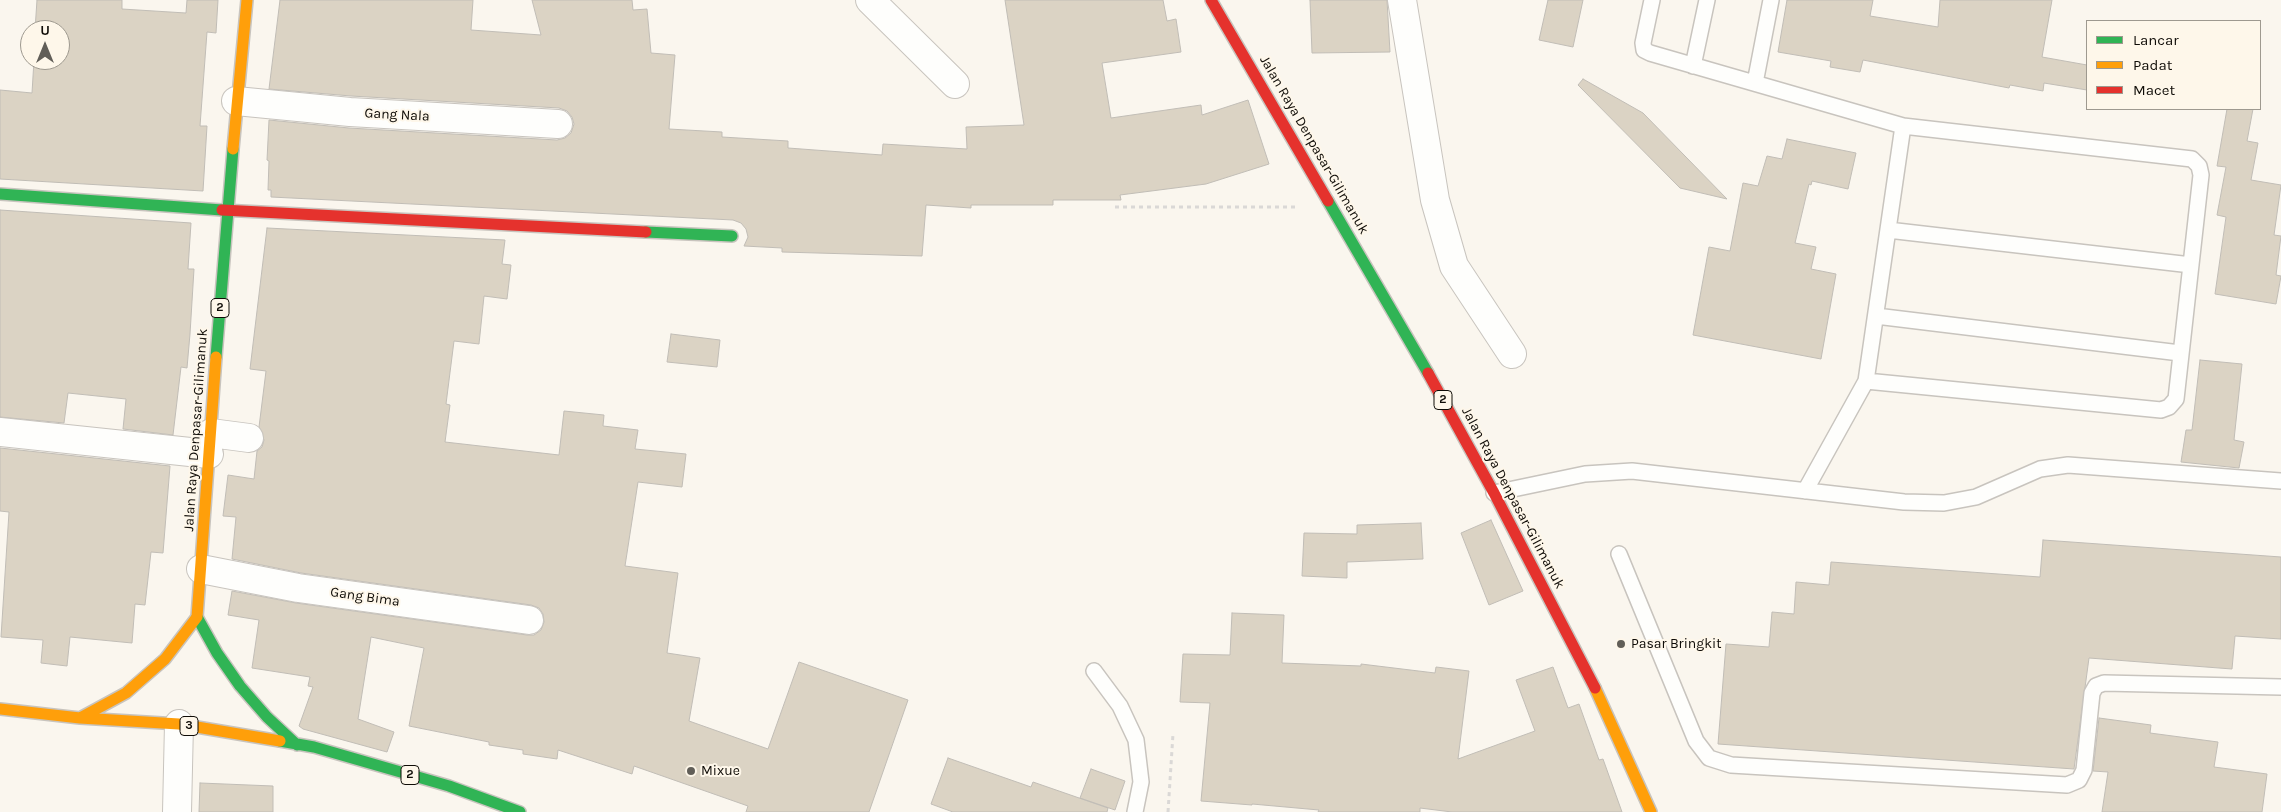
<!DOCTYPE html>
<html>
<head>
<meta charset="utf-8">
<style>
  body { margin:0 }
  #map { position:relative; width:2281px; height:812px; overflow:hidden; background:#faf6ee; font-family:Karla,sans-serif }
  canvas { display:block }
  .legend { position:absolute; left:2086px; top:20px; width:175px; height:90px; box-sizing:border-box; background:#fef7ea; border:1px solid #9e998f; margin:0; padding:6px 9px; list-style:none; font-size:15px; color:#0f0c07 }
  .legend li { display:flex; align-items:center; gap:10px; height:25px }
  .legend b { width:25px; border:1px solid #9e998f }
  .north { position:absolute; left:20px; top:20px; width:50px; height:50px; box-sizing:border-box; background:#fef7ea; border:1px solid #9e998f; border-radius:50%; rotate:0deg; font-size:14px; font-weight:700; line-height:20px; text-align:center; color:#0f0c07 }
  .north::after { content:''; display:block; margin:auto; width:18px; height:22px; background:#615e58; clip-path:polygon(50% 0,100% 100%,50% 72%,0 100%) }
</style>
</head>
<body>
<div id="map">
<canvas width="2281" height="812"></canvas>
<ul class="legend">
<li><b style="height:6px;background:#30b455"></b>Lancar</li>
<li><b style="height:6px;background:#ff9f0a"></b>Padat</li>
<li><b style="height:6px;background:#e5322d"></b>Macet</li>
</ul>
<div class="north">U</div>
</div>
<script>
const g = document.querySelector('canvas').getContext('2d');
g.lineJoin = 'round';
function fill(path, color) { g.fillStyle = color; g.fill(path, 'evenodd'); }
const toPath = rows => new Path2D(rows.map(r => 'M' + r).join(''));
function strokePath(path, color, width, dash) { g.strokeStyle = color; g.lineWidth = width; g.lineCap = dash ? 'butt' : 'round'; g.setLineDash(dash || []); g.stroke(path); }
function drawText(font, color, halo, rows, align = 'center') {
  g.font = font + ' Karla,sans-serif'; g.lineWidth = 4; g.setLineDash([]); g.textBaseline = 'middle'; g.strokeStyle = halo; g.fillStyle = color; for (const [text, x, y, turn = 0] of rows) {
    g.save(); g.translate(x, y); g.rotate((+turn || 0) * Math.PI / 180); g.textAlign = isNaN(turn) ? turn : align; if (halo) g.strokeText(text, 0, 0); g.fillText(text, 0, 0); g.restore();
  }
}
const building = toPath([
  [37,0,122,0,122,9,186,13,187,0,218,0,216,33,207,32,200,126,207,126,203,191,0,179,0,90,32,93,34,60,60,60,60,30,35,30,37,0],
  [280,0,473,0,471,30,541,35,532,0,632,0,633,10,647,9,651,53,675,55,669,129,722,132,722,137,788,141,788,148,882,155,883,144,967,149,966,127,1024,125,1005,0,1163,0,1167,21,1176,19,1181,52,1102,63,1111,118,1201,105,1202,115,1248,100,1269,164,1206,184,1120,195,1121,200,1053,200,1053,205,971,205,971,208,926,205,922,256,782,252,782,248,744,246,748,237,746,229,741,223,733,220,271,197,271,190,268,190,269,161,267,160,269,120,349,128,557,140,565,138,571,133,574,124,572,117,567,111,559,108,351,96,269,89,280,0],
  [1310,0,1387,0,1390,52,1312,53,1310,0],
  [1548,0,1583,0,1573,47,1539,40,1548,0],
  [1787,0,1873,0,1870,16,1938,27,1940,0,2052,0,2042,57,2087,65,2087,90,2044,83,2043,91,2010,85,2009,88,1863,60,1860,72,1830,67,1831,61,1778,52,1787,0],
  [1583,79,1643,113,1727,199,1680,188,1578,85,1583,79],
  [2227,109,2253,109,2247,141,2258,143,2251,180,2281,185,2274,235,2281,236,2276,275,2281,276,2276,304,2215,294,2226,217,2217,215,2226,167,2217,166,2227,109],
  [1787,139,1856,153,1848,189,1812,181,1811,185,1809,184,1795,243,1816,247,1811,269,1836,274,1821,359,1693,335,1709,247,1730,251,1743,183,1758,186,1767,156,1782,159,1787,139],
  [0,210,191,223,188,269,194,269,190,334,187,368,181,367,173,435,123,429,126,399,68,393,64,423,0,417,0,210],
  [267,228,505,240,502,264,511,265,507,299,484,296,479,344,454,341,446,404,450,405,445,442,559,455,564,411,604,415,603,426,638,430,635,449,686,454,682,487,638,482,625,566,678,573,667,653,700,658,689,721,768,749,799,662,908,700,869,812,746,812,748,806,634,766,632,774,558,750,557,759,523,754,523,750,489,745,489,742,409,726,424,648,371,637,358,719,394,732,387,752,303,729,299,726,313,687,308,686,310,677,252,668,259,620,228,615,232,591,296,603,527,635,534,635,541,630,544,622,543,614,539,608,531,605,301,573,232,559,236,517,223,516,228,475,254,479,257,451,262,447,264,440,259,427,266,371,250,369,267,228],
  [671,334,720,340,717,367,667,362,671,334],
  [2200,360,2242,364,2234,440,2244,442,2239,468,2181,462,2186,430,2192,430,2200,360],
  [0,448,170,466,163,553,151,552,145,605,135,604,132,643,70,637,67,666,41,663,43,640,1,637,9,512,0,511,0,448],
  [1491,520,1523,591,1489,605,1461,533,1491,520],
  [1421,523,1423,559,1347,562,1347,578,1302,576,1304,533,1357,534,1357,525,1421,523],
  [2043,540,2281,557,2281,639,2235,636,2232,669,2089,658,2074,769,1718,744,1726,644,1769,647,1772,612,1794,614,1796,582,1829,585,1831,562,2040,577,2043,540],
  [1232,613,1284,615,1282,663,1361,666,1361,664,1435,673,1436,667,1469,671,1458,759,1535,731,1516,680,1553,667,1568,708,1579,704,1599,760,1603,759,1622,812,1452,812,1420,808,1420,812,1318,812,1319,810,1252,804,1252,805,1201,801,1210,703,1180,702,1183,654,1230,655,1232,613],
  [2099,718,2151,725,2150,733,2218,742,2214,767,2267,774,2262,812,2102,812,2108,772,2093,771,2099,718],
  [948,758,1031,787,1033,782,1108,808,1107,812,953,812,931,804,948,758],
  [1091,769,1125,781,1115,810,1080,798,1091,769],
  [200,783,273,786,273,812,199,812,200,783]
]);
fill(building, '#dbd3c4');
strokePath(building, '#c1bdb6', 1);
const lane = toPath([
  [1652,0,1643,43,1644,50,1650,53,1903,126,2192,159,2199,166,2201,175,2176,399,2169,407,2161,410,1866,381],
  [1693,66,1707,0],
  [1755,83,1771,0],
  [1888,230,2191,265],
  [1876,316,2180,353],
  [1805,491,1866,381,1903,126],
  [1494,493,1585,474,1632,471,1904,502,1944,503,1976,497,2040,469,2068,465,2281,481],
  [1619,554,1696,741,1709,758,1731,765,2067,785,2079,780,2084,770,2092,693,2096,686,2104,683,2281,687],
  [1094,671,1120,706,1136,740,1141,782,1135,812]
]);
const street = toPath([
  [870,0,955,84],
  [1402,0,1435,200,1454,266,1512,354],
  [236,101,350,112,558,124],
  [0,432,209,454],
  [211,433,249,438],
  [201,569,298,588,529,620],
  [177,812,179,724]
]);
const fast = toPath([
  [0,194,222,210],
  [1328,201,1428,373],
  [646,232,732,236],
  [216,357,233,149],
  [197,617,217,653,240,686,267,717,297,745],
  [280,741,314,747,449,786,520,812]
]);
const slow = toPath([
  [233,149,247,0],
  [1595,688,1651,812],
  [0,709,80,718,179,724,280,741],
  [80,718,126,693,165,659,197,617,216,357]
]);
const jam = toPath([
  [1211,0,1328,201],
  [222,210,646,232],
  [1428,373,1494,493,1595,688]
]);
strokePath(lane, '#c8c4be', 18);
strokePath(street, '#c8c4be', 30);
strokePath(fast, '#c8c4be', 14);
strokePath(slow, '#c8c4be', 14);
strokePath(jam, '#c8c4be', 14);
strokePath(toPath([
  [1115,207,1295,207],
  [1168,812,1173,734]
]), '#dad8d6', 3, [4, 4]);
strokePath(lane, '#fefefc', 15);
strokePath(street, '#fefefc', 28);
strokePath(fast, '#30b455', 11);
strokePath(slow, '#ff9f0a', 11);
strokePath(jam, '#e5322d', 11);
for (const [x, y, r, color] of [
  [1621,644,5,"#615e58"],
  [691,771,5,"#615e58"]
]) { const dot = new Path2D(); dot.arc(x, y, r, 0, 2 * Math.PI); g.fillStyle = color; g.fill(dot); strokePath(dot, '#fef7ea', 2); }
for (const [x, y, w] of [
  [220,308,18],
  [1443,400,18],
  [189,726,18],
  [410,775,18]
]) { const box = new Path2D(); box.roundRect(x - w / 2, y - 9.5, w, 19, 4); g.fillStyle = '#fef7ea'; g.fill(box); strokePath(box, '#0f0c07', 1); }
drawText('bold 12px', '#0f0c07', null, [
  ["2",220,308],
  ["2",1443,400],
  ["3",189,726],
  ["2",410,775]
]);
drawText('14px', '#0f0c07', '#fef7ea', [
  ["Gang Nala",397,115,3],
  ["Jalan Raya Denpasar-Gilimanuk",1314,145,60],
  ["Jalan Raya Denpasar-Gilimanuk",196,430,-86],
  ["Jalan Raya Denpasar-Gilimanuk",1513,498,62],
  ["Gang Bima",365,597,8]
]);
drawText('14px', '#0f0c07', '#fef7ea', [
  ["Pasar Bringkit",1631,644],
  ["Mixue",701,771]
], 'left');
</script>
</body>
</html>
